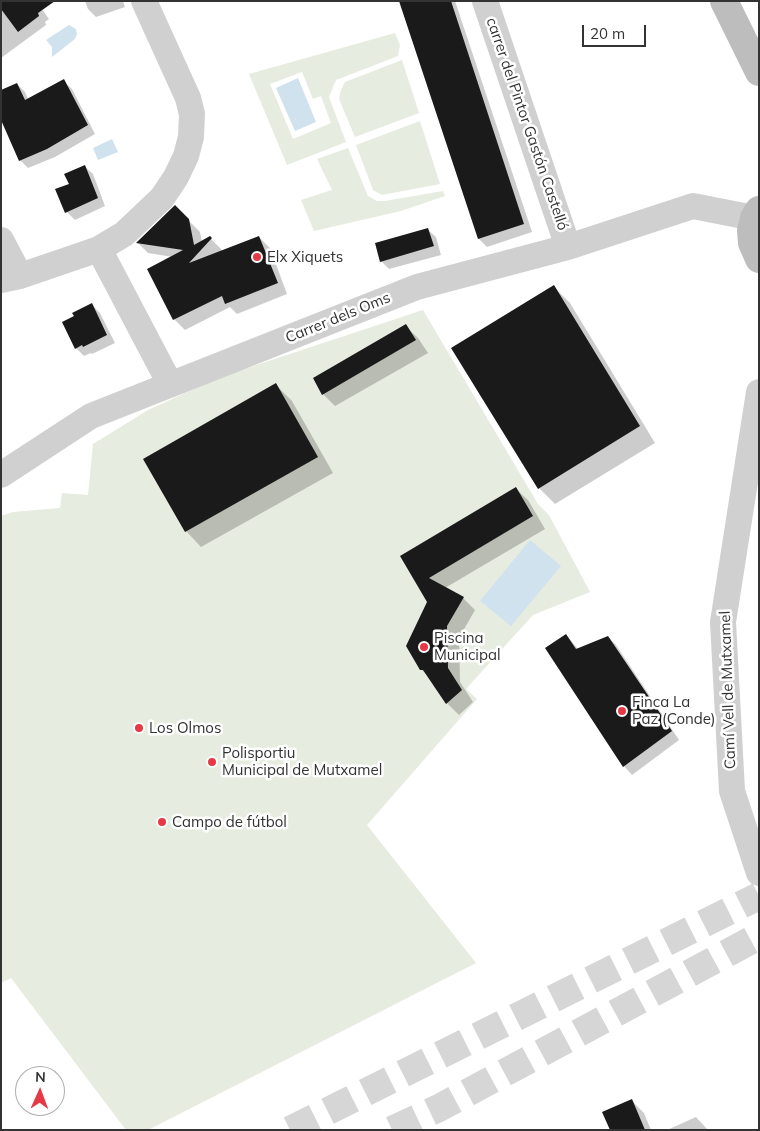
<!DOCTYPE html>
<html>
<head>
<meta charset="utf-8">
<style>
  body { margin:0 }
  #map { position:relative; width:760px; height:1131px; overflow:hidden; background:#fff; font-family:Mulish,sans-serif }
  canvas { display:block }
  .frame { position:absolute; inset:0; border:2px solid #333; pointer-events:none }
  .north { position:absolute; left:15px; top:1066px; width:50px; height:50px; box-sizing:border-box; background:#fff; border:1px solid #adadad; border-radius:50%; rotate:2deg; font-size:14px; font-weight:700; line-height:20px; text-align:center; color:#333 }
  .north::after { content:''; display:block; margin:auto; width:18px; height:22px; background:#e63946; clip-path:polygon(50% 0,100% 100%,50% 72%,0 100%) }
  .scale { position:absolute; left:582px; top:25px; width:64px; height:22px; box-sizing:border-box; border:2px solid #333; border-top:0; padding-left:6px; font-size:15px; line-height:18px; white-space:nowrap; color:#333; -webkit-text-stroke:4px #fff; paint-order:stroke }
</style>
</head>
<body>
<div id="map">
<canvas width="760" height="1131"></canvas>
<div class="frame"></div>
<div class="north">N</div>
<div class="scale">20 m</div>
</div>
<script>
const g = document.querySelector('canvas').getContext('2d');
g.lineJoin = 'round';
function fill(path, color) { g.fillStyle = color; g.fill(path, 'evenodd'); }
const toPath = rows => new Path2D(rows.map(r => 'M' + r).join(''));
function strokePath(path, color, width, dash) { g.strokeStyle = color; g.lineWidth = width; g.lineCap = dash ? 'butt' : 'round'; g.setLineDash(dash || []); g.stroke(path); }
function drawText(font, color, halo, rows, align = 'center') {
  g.font = font + ' Mulish,sans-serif'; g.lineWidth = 5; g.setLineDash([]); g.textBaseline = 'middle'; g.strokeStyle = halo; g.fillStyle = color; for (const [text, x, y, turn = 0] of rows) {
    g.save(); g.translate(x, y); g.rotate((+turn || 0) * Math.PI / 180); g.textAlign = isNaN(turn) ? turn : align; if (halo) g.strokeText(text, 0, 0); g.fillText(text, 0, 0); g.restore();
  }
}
fill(toPath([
  [395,33,400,45,398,56,336,80,329,97,346,142,287,165,249,74],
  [302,72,313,99,321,96,331,123,293,139,270,84],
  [402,60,419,113,355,137,339,99,341,90,345,82],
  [420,121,440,184,382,195,373,190,356,145],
  [348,148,368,196,377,201,385,201,443,191,445,196,401,211,314,231,301,200,332,190,317,159],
  [423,310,538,504,549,515,590,592,533,615,466,689,477,699,367,825,476,963,148,1130,126,1130,11,978,1,983,1,516,13,512,60,508,62,493,88,495,93,444,148,410,220,377]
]), '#e6ecdf');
fill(toPath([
  [69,25,76,29,77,34,75,39,52,57,52,47,46,40],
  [298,78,316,122,295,131,276,88],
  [112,139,118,152,98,160,93,148],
  [530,540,561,566,511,626,480,601]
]), '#cfe2ee');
fill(toPath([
  [1,1,36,1,49,19,45,22,46,25,1,58],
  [85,1,123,1,125,7,96,17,88,9],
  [400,1,455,1,532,232,487,247,479,239],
  [63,81,72,89,95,134,55,157,28,168,20,160,17,84,25,92,28,99],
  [84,166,93,174,105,206,75,220,67,212,70,184],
  [175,207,200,232,202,242,210,238,223,251,259,237,270,248,287,294,237,314,230,307,185,330,174,319,173,257,148,253,138,243],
  [427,229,436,237,441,255,389,269,381,261],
  [554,287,570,303,655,443,555,504,539,488],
  [92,305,100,313,115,343,92,354,91,353,84,356,76,348,76,316],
  [405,326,418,338,428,353,335,406,323,394],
  [276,385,292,401,333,473,201,547,186,531],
  [515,488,528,500,545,529,445,588,463,598,475,610,459,638,460,682,473,702,459,715,447,703,431,679,421,669,429,602,401,557],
  [566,635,578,649,608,637,616,645,679,740,632,775,624,766],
  [631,1100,644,1113,651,1130,611,1130],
  [696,1117,708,1130,667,1130]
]), '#0003');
fill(toPath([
  [1,1,55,1,38,13,39,16,18,32,1,9],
  [399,1,451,1,524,224,478,239],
  [64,79,88,125,47,149,19,161,1,120,1,90,17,83,25,100],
  [85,165,98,198,65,213,55,189,69,184,64,174],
  [175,205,189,219,194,245,210,236,212,238,189,263,259,236,278,283,225,304,222,296,173,320,147,269,183,250,136,243],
  [428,228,434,246,380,262,375,243],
  [554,285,640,426,538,489,451,348],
  [92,303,107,335,83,347,82,345,75,349,62,322,74,316,72,313],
  [406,324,416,340,322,395,313,378],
  [276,383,318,457,185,532,143,459],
  [516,487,533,516,429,578,464,597,447,626,448,668,462,690,446,704,423,670,420,670,406,646,427,602,400,556],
  [566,634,576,649,608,636,672,731,623,767,545,648],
  [632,1099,645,1130,610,1130,602,1112]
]), '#1a1a1a');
strokePath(toPath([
  [290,1130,759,896],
  [392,1130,439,1108,759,936]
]), '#d6d6d6', 28, [28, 14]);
strokePath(toPath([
  [485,1,568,247],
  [1,240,20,276],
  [99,249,170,384],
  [1,280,20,276,99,249,124,234,162,198,176,177,186,156,191,137,192,114,188,98,144,1],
  [759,392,723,622,732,791,759,873],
  [1,475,91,416,417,287,568,247,693,206,754,218]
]), '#d0d0d0', 26);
strokePath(toPath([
  [724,1,759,72],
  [759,210,754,218,751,231,752,243,759,259]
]), '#bdbdbd', 28);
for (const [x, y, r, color] of [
  [257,257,5,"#e63946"],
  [424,647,5,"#e63946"],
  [622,711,5,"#e63946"],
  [139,728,5,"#e63946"],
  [212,762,5,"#e63946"],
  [162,822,5,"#e63946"]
]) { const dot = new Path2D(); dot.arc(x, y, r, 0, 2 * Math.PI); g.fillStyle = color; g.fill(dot); strokePath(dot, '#fff', 2); }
drawText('15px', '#333', '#fff', [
  ["carrer del Pintor Gastón Castelló",527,124,71],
  ["Carrer dels Oms",338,318,-22],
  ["Camí Vell de Mutxamel",728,690,-92]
]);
drawText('15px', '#333', '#fff', [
  ["Elx Xiquets",267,257],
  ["Piscina",434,638],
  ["Municipal",434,655],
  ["Finca La",632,702],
  ["Paz (Conde)",632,719],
  ["Los Olmos",149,728],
  ["Polisportiu",222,753],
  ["Municipal de Mutxamel",222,770],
  ["Campo de fútbol",172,822]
], 'left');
</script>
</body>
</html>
